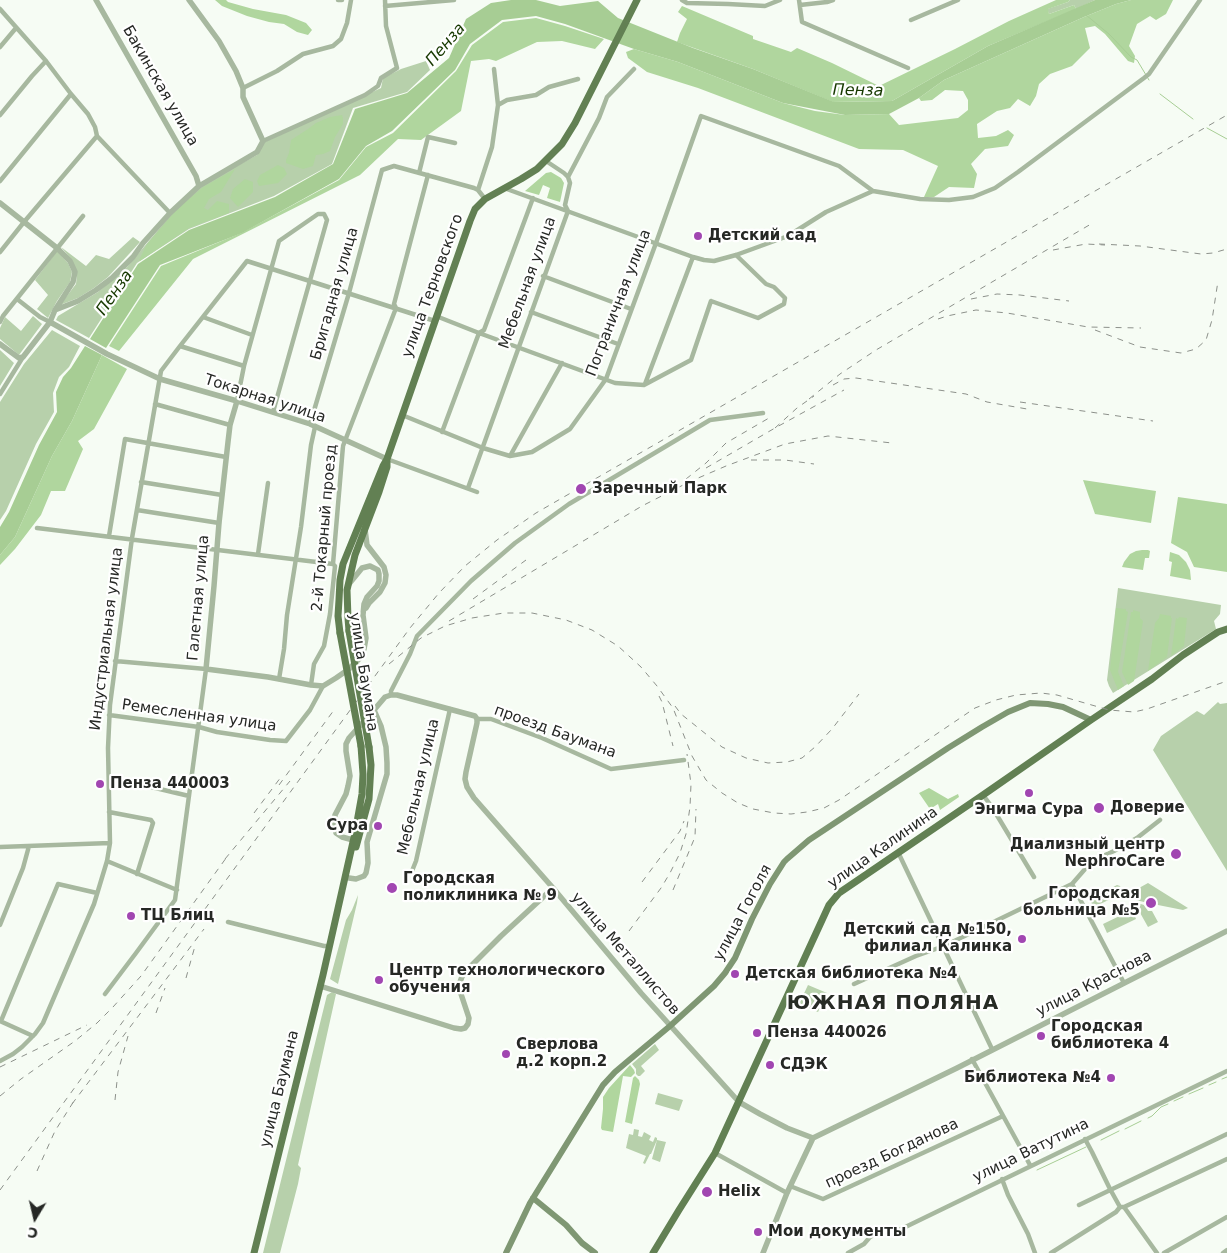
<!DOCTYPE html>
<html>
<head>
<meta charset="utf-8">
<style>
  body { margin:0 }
  #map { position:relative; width:1227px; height:1253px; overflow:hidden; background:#f6fcf4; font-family:"DejaVu Sans",sans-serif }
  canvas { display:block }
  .north { position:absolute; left:10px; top:1193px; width:50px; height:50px; -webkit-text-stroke:4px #fff; paint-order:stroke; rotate:189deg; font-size:14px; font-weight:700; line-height:20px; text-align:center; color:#262825 }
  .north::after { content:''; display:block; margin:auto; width:18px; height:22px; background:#262825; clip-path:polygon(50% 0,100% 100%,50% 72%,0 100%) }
</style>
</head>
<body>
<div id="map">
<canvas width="1227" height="1253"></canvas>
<div class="north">С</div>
</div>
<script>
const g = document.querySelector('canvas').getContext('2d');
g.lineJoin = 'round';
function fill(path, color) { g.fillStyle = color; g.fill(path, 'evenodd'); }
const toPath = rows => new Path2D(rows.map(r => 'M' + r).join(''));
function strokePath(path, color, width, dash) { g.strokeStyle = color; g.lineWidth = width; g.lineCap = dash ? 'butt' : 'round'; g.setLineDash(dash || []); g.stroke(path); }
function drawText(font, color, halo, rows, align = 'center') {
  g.font = font + ' "DejaVu Sans",sans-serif'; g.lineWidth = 4.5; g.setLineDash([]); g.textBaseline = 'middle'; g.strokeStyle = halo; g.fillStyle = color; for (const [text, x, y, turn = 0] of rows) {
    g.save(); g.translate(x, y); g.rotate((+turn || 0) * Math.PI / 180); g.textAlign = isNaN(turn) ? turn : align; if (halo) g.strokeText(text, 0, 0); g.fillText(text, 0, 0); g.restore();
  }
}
fill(toPath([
  [1070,0,1095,0,1076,9,1074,5,1049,14,1047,9,1068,2],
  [426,61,430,70,407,92,353,108,332,164,274,196,189,229,137,263,89,338,56,320,58,316,98,292,127,267,175,210,206,183,257,155,265,142,381,88,383,78,401,69],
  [133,237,140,242,108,277,94,288,78,298,60,305,76,284,77,274,72,260,61,247,86,266,96,255,109,259],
  [57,251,68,263,72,272,70,282,57,301,48,318,37,309,48,295,35,280],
  [33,316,42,324,19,355,0,339,0,328,5,317,21,331],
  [52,330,80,346,69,367,59,377,53,393,54,412,36,444,6,511,0,520,0,402,24,364],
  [0,350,14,363,0,386],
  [1118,588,1221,605,1220,614,1214,621,1216,629,1113,693,1109,686,1107,680],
  [1218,702,1220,704,1227,703,1227,871,1153,750,1161,736,1197,711,1204,715],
  [1148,883,1188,908,1183,910,1158,905,1153,898,1144,902,1132,899,1129,894,1130,893],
  [1117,885,1120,886,1123,893,1094,907,1093,907,1090,899],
  [358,895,357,903,338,984,330,979,346,920,352,910],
  [1134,902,1144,905,1148,911,1152,911,1158,922,1148,927],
  [1132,910,1136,919,1107,933,1103,924],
  [808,985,827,993,818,1012,799,1004],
  [332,992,336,994,298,1165,301,1168,298,1184,280,1253,263,1253,327,995],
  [655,1044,659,1050,641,1066,645,1071,640,1076,638,1076,636,1074,636,1069,632,1064],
  [658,1093,683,1100,679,1111,655,1104],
  [634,1129,639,1130,638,1136,642,1137,644,1132,651,1136,649,1140,653,1142,655,1137,657,1138,657,1140,666,1142,660,1162,652,1159,657,1140,651,1154,650,1154,645,1164,643,1163,646,1156,626,1148,629,1134,633,1135]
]), '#b7d0ab');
fill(toPath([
  [215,0,226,0,228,2,253,9,286,15,306,23,312,30,308,35,297,32,284,24,269,22,247,16,222,6],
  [1056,0,1070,0,1068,2,1048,9,1049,14,1074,5,1076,9,988,46,892,101,833,102,753,69,677,42,680,33,687,19,678,12,682,6,753,36,753,39,791,52,797,48,832,63,879,86,955,49,1009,21],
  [1131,0,1173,0,1166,14,1156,20,1150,16,1137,24,1129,46,1135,56,1134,63,1128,61,1105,34,1095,26,1085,28,1090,48,1072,66,1050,74,1039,84,1036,96,1030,106,1018,99,1010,108,997,111,977,124,978,138,996,136,1008,130,1014,135,1008,146,985,149,971,164,977,174,974,188,949,187,934,197,924,197,938,166,903,150,859,149,698,88,647,72,628,58,626,52,634,49,678,62,783,103,815,111,845,115,889,114,899,125,958,118,968,110,968,100,963,91,945,90,932,100,921,101,919,98,944,80,1084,17,1116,4],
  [536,18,565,26,604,39,595,49,562,41,537,42,496,61,489,59,471,61,461,111,421,140,398,139,360,175,193,259,119,351,109,346,161,266,241,233,339,180,366,147,393,133,456,71,472,45,503,22],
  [342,115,343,118,343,124,335,137,330,151,323,154,316,155,313,166,303,169,286,163,286,160,289,153,291,140,308,129,316,123,330,117],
  [278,165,284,168,287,174,278,183,259,186,257,181,260,175],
  [235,169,221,192,209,199,204,208,208,210,217,201,229,204,229,213,189,228,140,261,139,260,147,244,176,210,203,187],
  [551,172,561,178,564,183,560,202,547,198,550,188,543,185,539,195,525,191,546,173],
  [245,179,253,182,253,192,238,207,230,198,233,189],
  [102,355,127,369,94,429,78,441,83,449,65,491,51,491,41,515,15,549,0,565,0,555,15,537,52,456,72,421],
  [1083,480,1156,491,1151,523,1095,514],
  [1178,497,1227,504,1227,572,1194,567,1187,552,1171,543],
  [1142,550,1148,550,1150,551,1149,558,1145,558,1143,570,1122,567,1124,562,1130,554,1136,551],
  [1170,552,1179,555,1186,562,1190,570,1191,580,1170,576,1172,562,1169,561],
  [1116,608,1126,609,1126,611,1128,612,1118,672,1124,686,1118,690,1110,670],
  [1133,610,1140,612,1140,618,1143,621,1134,681,1128,685,1122,672,1131,612,1133,612],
  [1160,614,1171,616,1171,618,1172,618,1167,657,1148,671,1155,623,1159,618],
  [1179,617,1187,618,1184,646,1171,656,1176,618,1178,619],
  [929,788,948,799,958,794,959,797,940,810,938,804,930,809,919,793],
  [630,1065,634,1070,635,1073,631,1077,623,1076,613,1132,602,1130,601,1128,603,1109,603,1097,609,1088],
  [635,1076,639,1080,640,1084,632,1124,625,1122,633,1078]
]), '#b0d69e');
fill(toPath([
  [511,0,536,0,560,6,598,1,618,18,693,48,753,69,834,102,892,101,988,46,1095,0,1131,0,1116,4,1084,17,944,80,919,98,889,114,845,115,783,103,678,62,634,49,565,24,536,16,502,20,470,44,455,70,392,131,366,146,339,179,242,233,160,265,106,348,90,339,138,264,189,230,275,197,333,164,355,109,407,93,449,58,466,19,491,3],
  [85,346,102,355,72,421,52,456,15,537,0,555,0,527,9,512,39,445,57,412,56,392,63,377,71,368]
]), '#a7cd94');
strokePath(toPath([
  [1086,15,1109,34,1131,57,1137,60,1149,80],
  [1160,94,1193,119],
  [1207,128,1227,139],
  [1222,1079,1227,1077],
  [1209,1085,1216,1082],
  [1189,1094,1203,1088],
  [1174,1101,1183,1097],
  [1148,1118,1152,1116,1161,1107,1168,1104],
  [1125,1129,1141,1121],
  [1101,1140,1119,1131],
  [1037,1170,1086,1147]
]), '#a7cd94', 1);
strokePath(toPath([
  [338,0,342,0],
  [682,0,687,3,728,4,765,6,780,0],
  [799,0,802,22,908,68],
  [800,5,827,2,833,0],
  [385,6,454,0],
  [0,9,46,61,71,94,88,114,95,127,97,136,170,213],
  [911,20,958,0],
  [0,47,16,28],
  [243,88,277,71,303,54,333,46,341,39,347,23,351,0],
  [498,105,507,100,536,95,549,87,578,79],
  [0,115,32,76,46,61],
  [263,141,365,95,378,86,381,78,397,68,386,26,385,0],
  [546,161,564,173,568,177],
  [419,173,428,137,455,143],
  [0,181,71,94],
  [504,188,693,257,704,260,714,261,736,255,788,236,826,212,873,191],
  [478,190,492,147,498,105,494,69],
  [0,252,24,222,97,136],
  [543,276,631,309],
  [17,299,40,317,50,322],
  [531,312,618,344],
  [436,316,479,333,615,383,644,385],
  [203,317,252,335],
  [0,322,3,316,83,216],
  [180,346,244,366],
  [645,384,693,257],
  [644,385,691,360,711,301,758,318,784,304,785,298,774,287,766,284,736,255],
  [0,394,23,357],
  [237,401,244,366,279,241,318,214,324,214,327,220,273,412],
  [155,404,230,425],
  [402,415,483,448,510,456,532,452,570,429,606,379,656,243,701,116,839,166,873,191,920,199,949,200,973,197,995,188,1018,172,1144,78,1149,74,1200,0],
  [310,424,349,293,382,170,394,166,474,188,478,190,485,199],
  [442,432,479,333,484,330,533,198],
  [510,456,562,363],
  [387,459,477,492],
  [141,482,222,495],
  [468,488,568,211,565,205,570,183,568,177,599,118,607,97,634,69],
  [137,510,219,523],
  [37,528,333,564],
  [109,536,125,439,226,457],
  [258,554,268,483],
  [279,679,284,649,287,615,301,527,311,445,315,427],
  [311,685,314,664,324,646,330,614,335,566,333,564,343,446,396,308,394,304,428,175],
  [391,695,391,691,410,654,417,636,471,581,515,543,569,504,710,420,763,413],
  [109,715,199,727,217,732,270,740,286,741,310,710,323,686],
  [477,719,491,719,542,738,611,769,684,760],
  [109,779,126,781,189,796],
  [983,795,992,807,1034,877],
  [109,812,151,820,153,823,137,874],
  [0,847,110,843],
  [898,852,992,1049],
  [107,861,177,890],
  [412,871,416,861,450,709],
  [1072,884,1124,983],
  [228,922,324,946,330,946],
  [0,925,23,868,29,846],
  [854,984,916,956,944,946,1072,884,1092,861,1114,851,1137,838,1160,820],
  [105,994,136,953,175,900,206,669,115,661],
  [0,1021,33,1036],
  [1,1021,58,884,97,893],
  [972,1059,1030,1165],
  [0,1061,13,1054,22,1047,35,1034,43,1023,94,904,107,861,110,843,108,748,110,705,132,538,161,371,180,346,247,261,435,321],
  [1085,1139,1092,1152,1110,1189,1120,1207],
  [715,1153,787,1193],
  [1002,1179,1008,1195,1028,1234,1035,1253],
  [790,1186,823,1199,1003,1116],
  [1079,1205,1227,1134],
  [1124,1207,1157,1253],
  [848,1253,864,1244,870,1237,879,1232,893,1233,1227,1071],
  [1051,1253,1116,1212,1120,1207,1124,1207,1227,1159],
  [1164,1253,1227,1217],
  [1223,1253,1227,1250]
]), '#a7b89f', 4.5);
strokePath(toPath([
  [96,0,196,176,199,186],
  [0,203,57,248,70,261,75,272,73,282,55,310],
  [50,322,107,354,160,379,237,401,310,424,387,459],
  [0,344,19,358,23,357,50,322,55,310,78,301,96,290,112,278,133,257,143,243,170,213,199,186,257,152,263,141,243,97,243,88,236,71,219,41,189,0],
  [237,401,230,425,228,442,219,523,214,586,206,669,268,677,311,685,323,686,336,678,349,669,359,659,364,649,366,638,363,615,364,604,367,597,377,586,379,581,379,574,378,570,370,566,362,568,349,584],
  [365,529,367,545,384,567,386,575,385,583,380,592,369,603,366,608],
  [353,840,342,837,336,833,334,824,335,815,346,794,348,786,350,776,346,751,346,744,349,738,374,710],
  [349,878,356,879,364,876,366,873,368,863,367,842,387,774,387,763,386,747,381,726,374,710,385,697,391,695,397,695,475,716,477,719,477,723,466,772,465,779,467,787,474,798,553,888,641,993,739,1102,760,1114,787,1128,813,1138],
  [320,986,454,1028,461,1029,465,1028,468,1024,469,1018,461,994,460,982,463,974,501,936,553,888],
  [813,1138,957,1068,1227,931],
  [763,1253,787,1193,813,1138]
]), '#a7b89f', 5.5);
strokePath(toPath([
  [533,1198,566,1225,582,1243,595,1253],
  [506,1253,530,1203,603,1085,615,1072,628,1061,670,1026,714,986,725,973,735,958,752,919,770,884,784,862,787,859,809,840,948,748,982,727,1008,712,1030,703,1048,704,1063,707,1091,720]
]), '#7f9773', 6);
strokePath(toPath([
  [349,631,348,618,347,590,355,555,379,492,387,467,387,462],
  [340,633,338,616,339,600,340,580,343,564,383,466,387,459,470,221,475,209,485,199,521,179,537,169,562,144,575,123,637,0],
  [356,847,369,799,371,765,369,747],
  [254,1253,323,975,355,833,362,794,363,774,361,746],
  [653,1253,679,1210,715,1153,829,905,839,893,983,795,1091,720,1152,679,1183,655,1218,632,1227,629]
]), '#628053', 7);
strokePath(toPath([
  [1099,244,1140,246,1201,254,1213,253,1227,249],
  [1053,250,1086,244,1105,245],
  [971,299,997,294,1020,295,1069,301],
  [938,319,947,316,976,310,1007,313,1088,327,1141,328],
  [1095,330,1140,347,1181,353,1196,349,1206,340,1212,320,1218,281],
  [833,385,844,379,856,378,966,394,987,402,1027,409],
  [809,399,840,374,876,350,1091,224],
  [1020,402,1153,421],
  [775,428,797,408,814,396],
  [751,460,785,460,814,464],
  [706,468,775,428,844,390],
  [686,479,706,463,726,443,769,418],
  [473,599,526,560],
  [449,621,642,506,689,482,726,466,785,444,828,436,892,443],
  [389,664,421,638,445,626,472,618,504,613,532,613,566,620,592,630,618,646,641,667,657,686,673,708,692,756,706,780,722,793,738,803,753,809,774,813,791,814,807,812,824,808,839,800,975,708,996,700,1016,695,1041,693,1057,695,1109,710,1134,712,1147,709,1227,681],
  [659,696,662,702,673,746],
  [675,706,681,714,722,747,746,758,768,763,787,762,802,758,815,747,832,729,859,694],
  [279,785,334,710],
  [254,813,281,777],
  [225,859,290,781],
  [642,882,680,831,684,821],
  [673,890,695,837,696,809],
  [629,931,661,888,670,873,680,853,686,834,690,807,691,784,687,754],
  [186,978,195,946],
  [156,1013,165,988],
  [0,1067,87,1025],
  [0,1096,21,1079,75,1041,97,1023,113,1007,141,976,229,854],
  [115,1100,118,1072,128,1036],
  [72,1104,204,929],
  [37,1171,55,1131,74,1101],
  [0,1190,410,628,439,593,465,566,497,540,536,513,1227,115]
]), '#8c908a', 1, [6, 6]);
strokePath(toPath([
  [349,631,369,747],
  [340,633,361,746]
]), '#628053', 7);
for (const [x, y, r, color] of [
  [698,236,5,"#a146b1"],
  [581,489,6,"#a146b1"],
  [100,784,5,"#a146b1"],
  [1029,793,5,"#a146b1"],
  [1099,808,6,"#a146b1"],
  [378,826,5,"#a146b1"],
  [1176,854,6,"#a146b1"],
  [392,888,6,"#a146b1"],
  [1151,903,6,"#a146b1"],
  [131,916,5,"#a146b1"],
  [1022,939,5,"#a146b1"],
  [735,974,5,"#a146b1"],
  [379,980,5,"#a146b1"],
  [757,1033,5,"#a146b1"],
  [1041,1036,5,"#a146b1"],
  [506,1054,5,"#a146b1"],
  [770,1065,5,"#a146b1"],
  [1111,1078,5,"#a146b1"],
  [707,1192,6,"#a146b1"],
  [758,1232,5,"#a146b1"]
]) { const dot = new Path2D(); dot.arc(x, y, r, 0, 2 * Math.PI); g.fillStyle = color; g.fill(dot); strokePath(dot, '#fff', 2); }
drawText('15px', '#262825', '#fff', [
  ["Бакинская улица",160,86,60],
  ["Мебельная улица",528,283,-70],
  ["улица Терновского",433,286,-70],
  ["Бригадная улица",335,294,-74],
  ["Пограничная улица",619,303,-69],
  ["Токарная улица",265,399,18],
  ["2-й Токарный проезд",325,528,-85],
  ["Галетная улица",199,598,-85],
  ["Индустриальная улица",107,639,-83],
  ["улица Баумана",363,672,81],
  ["Ремесленная улица",199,716,8],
  ["проезд Баумана",555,732,20],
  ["Мебельная улица",419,787,-77],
  ["улица Калинина",883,848,-35],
  ["улица Гоголя",743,913,-62],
  ["улица Металлистов",625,954,49],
  ["улица Краснова",1094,984,-27],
  ["улица Баумана",280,1089,-76],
  ["улица Ватутина",1031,1151,-26],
  ["проезд Богданова",892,1154,-25]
]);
drawText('bold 15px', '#262825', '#fff', [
  ["Детский сад",708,236],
  ["Заречный Парк",592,489],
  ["Пенза 440003",110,784],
  ["Доверие",1110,808],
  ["Энигма Сура",1029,810,"center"],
  ["Сура",368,826,"right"],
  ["Диализный центр",1165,845,"right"],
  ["NephroCare",1165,862,"right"],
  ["Городская",403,879],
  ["поликлиника № 9",403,896],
  ["Городская",1140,894,"right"],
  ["больница №5",1140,911,"right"],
  ["ТЦ Блиц",141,916],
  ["Детский сад №150,",1012,930,"right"],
  ["филиал Калинка",1012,947,"right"],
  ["Центр технологического",389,971],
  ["обучения",389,988],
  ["Детская библиотека №4",745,974],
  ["Городская",1051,1027],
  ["библиотека 4",1051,1044],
  ["Пенза 440026",767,1033],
  ["Сверлова",516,1045],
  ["д.2 корп.2",516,1062],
  ["СДЭК",780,1065],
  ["Библиотека №4",1101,1078,"right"],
  ["Helix",718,1192],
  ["Мои документы",768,1232]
], 'left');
drawText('italic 16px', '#173900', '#fff', [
  ["Пенза",446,45,-49],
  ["Пенза",858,91,1],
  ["Пенза",115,293,-55]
]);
g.letterSpacing = '1px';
drawText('bold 20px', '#272b25', '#fff', [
  ["ЮЖНАЯ ПОЛЯНА",893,1004]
]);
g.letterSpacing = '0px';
</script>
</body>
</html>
